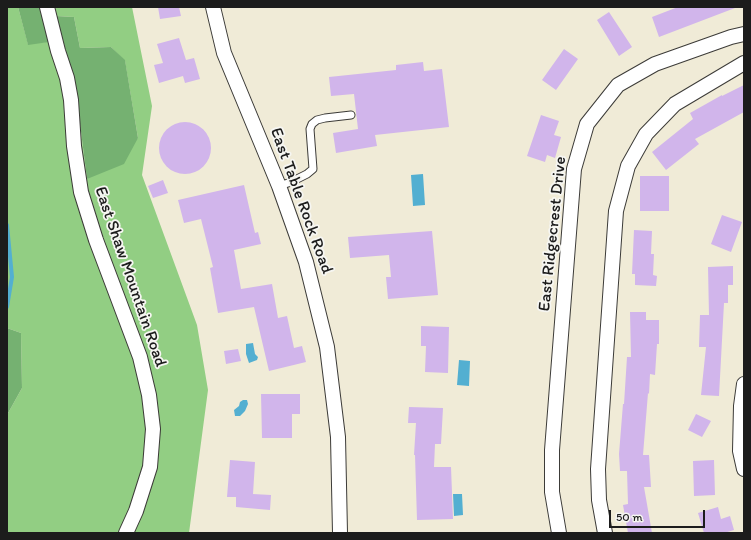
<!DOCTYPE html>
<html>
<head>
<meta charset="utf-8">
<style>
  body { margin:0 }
  #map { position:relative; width:751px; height:540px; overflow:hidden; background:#f0ebd7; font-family:Itim,sans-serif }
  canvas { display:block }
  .frame { position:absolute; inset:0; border:8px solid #1c1c1c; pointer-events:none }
  .scale { position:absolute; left:609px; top:510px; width:96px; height:18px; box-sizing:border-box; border:2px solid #1c1c1c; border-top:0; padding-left:5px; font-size:12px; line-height:14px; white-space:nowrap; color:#1c1c1c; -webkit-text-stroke:3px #f6f6f2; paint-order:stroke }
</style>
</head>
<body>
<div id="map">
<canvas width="751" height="540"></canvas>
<div class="frame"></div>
<div class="scale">50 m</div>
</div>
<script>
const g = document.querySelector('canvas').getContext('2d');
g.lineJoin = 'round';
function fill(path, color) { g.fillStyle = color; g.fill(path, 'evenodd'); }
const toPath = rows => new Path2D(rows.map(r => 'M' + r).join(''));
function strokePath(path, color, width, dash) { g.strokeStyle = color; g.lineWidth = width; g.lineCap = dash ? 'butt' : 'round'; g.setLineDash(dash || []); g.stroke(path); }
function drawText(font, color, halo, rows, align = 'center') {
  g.font = font + ' Itim,sans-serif'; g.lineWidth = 3.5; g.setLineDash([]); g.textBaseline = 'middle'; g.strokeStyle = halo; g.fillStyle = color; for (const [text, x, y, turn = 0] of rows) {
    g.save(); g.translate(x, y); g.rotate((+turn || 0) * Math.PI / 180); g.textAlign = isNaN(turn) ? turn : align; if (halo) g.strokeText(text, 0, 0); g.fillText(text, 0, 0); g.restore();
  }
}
fill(toPath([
  [7,7,18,7,28,44,63,40,77,100,87,179,138,138,125,61,111,47,80,48,74,17,56,16,55,7,132,7,152,106,142,175,197,325,208,390,189,533,7,533,7,415,22,388,21,333,7,328]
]), '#92ce83');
fill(toPath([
  [18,7,55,7,56,16,74,17,80,48,111,47,125,60,138,138,124,164,87,179,77,100,63,40,28,45],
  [7,328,21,333,22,388,7,415]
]), '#75b171');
fill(toPath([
  [423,174,425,205,413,206,411,175],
  [253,343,255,354,258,357,257,360,249,363,246,354,246,344],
  [459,360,470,361,469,386,457,385],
  [243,400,247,400,248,404,245,411,240,416,235,416,234,410,239,406,240,402],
  [453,494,462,494,463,515,454,516]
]), '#53afd1');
strokePath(toPath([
  [7,225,12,277,7,307]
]), '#53afd1', 4);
fill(toPath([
  [158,7,179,7,181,16,160,19],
  [678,7,735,7,735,8,659,37,652,17],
  [609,12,632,47,619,56,597,20],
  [179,38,186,60,194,58,200,79,185,83,183,76,159,83,154,65,163,63,157,44],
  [564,49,578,59,556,90,542,80],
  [423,62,424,71,442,69,449,127,375,135,377,146,336,153,333,133,358,129,354,94,331,96,329,77,396,70,396,65],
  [744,85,744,112,695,139,699,144,666,170,652,152,693,119,690,113,722,95,722,96],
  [541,115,559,121,554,135,561,137,555,158,547,155,545,162,527,156],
  '159 148a26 26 0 1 1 52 0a26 26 0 1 1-52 0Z',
  [640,176,669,176,669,211,640,211],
  [163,180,168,193,153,198,148,186],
  [244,185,255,233,258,232,261,244,234,250,241,289,272,284,278,318,287,316,294,348,302,346,306,362,269,371,254,307,218,313,210,268,213,267,201,219,184,223,178,200],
  [722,215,742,222,731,252,711,244],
  [634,230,652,231,651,254,654,254,653,275,657,276,656,286,635,285,635,274,632,274],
  [432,231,438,295,388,299,386,277,391,277,389,255,350,258,348,237],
  [733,266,733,285,728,285,728,303,724,303,719,396,701,395,706,347,699,347,700,315,709,315,708,267],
  [630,312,646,312,646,320,659,320,659,344,657,344,655,375,650,374,649,394,648,393,643,455,649,455,651,487,644,487,652,533,628,533,623,505,628,504,627,471,620,471,619,454,623,404,624,404,627,357,631,357],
  [421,326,449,327,448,373,425,372,426,346,421,346],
  [238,349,241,361,226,364,224,351],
  [261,394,300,394,300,414,292,414,292,438,262,438],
  [409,407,443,408,441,444,435,444,434,467,451,467,453,519,417,520,415,455,414,455,416,423,408,423],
  [696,414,711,421,702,437,688,430],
  [230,460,255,462,253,494,271,495,270,510,236,507,236,497,227,497],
  [714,460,715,495,694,496,693,461],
  [718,507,721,519,730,516,734,530,724,533,704,533,698,513]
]), '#d1b5eb');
const lane = toPath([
  [279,186,291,182,307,174,313,169,310,129,312,124,317,120,325,118,351,115]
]);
const street = toPath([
  [47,7,58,51,67,78,71,100,74,146,81,192,96,240,140,357,149,395,153,429,150,467,136,511,126,533],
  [213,7,224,53,279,186,306,262,327,347,338,437,340,533],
  [744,384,741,406,740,451,744,469],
  [559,533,552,492,552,450,574,169,587,124,618,85,655,64,731,37,744,34],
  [605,533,599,500,598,469,616,211,628,166,646,134,675,104,744,63]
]);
strokePath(lane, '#3c3b38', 9);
strokePath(street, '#3c3b38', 16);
strokePath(lane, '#fff', 7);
strokePath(street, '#fff', 14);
drawText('17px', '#1c1c1c', '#f6f6f2', [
  ["East Table Rock Road",301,201,70],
  ["East Ridgecrest Drive",553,234,-84],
  ["East Shaw Mountain Road",130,277,71]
]);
</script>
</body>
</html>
